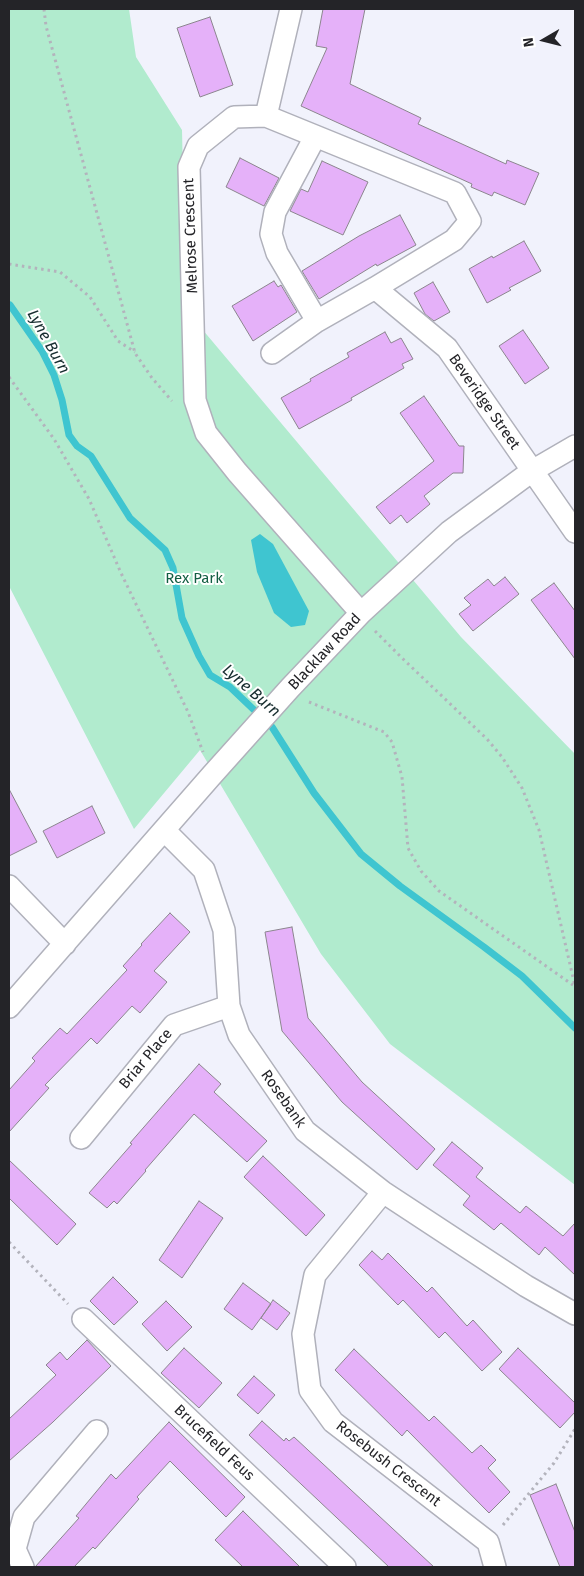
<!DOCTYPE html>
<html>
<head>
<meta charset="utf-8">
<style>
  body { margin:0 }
  #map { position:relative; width:584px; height:1576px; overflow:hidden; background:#f1f2fc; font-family:"Fira Sans",sans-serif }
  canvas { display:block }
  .frame { position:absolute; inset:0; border:10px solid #242428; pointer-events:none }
  .north { position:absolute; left:519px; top:15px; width:50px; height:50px; -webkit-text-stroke:4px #fff; paint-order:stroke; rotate:262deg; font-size:14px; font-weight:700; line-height:20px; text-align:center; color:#242428 }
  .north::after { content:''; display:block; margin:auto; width:18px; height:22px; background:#242428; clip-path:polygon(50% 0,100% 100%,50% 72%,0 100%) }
</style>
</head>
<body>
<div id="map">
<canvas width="584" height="1576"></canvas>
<div class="frame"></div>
<div class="north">N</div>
</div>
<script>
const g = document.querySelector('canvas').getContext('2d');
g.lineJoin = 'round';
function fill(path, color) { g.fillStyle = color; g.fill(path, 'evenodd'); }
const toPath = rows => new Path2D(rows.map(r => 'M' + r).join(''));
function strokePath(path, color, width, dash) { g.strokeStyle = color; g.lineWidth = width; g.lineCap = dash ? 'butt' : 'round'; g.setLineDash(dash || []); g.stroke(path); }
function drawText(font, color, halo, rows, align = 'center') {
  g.font = font + ' "Fira Sans",sans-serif'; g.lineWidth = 4; g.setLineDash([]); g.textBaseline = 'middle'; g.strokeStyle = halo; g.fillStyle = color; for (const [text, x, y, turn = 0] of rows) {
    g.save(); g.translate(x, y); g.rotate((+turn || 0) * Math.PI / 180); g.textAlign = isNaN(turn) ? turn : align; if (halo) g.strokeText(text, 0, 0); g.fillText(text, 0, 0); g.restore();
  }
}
fill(toPath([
  [9,9,129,9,136,57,182,130,186,310,461,637,575,754,575,1185,390,1044,321,954,200,750,134,829,9,586]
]), '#b1ebce');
fill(toPath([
  [260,534,273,544,309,611,305,625,291,627,274,613,257,572,251,540]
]), '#3fc5d0');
strokePath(toPath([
  [10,305,42,351,54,375,62,400,69,435,77,446,91,456,130,518,165,550,173,568,182,618,199,656,210,675,230,687,272,727,314,793,361,854,400,886,484,947,522,976,575,1028]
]), '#3fc5d0', 7);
const building = toPath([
  [323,9,365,9,350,84,421,118,418,124,506,164,507,160,539,173,525,205,494,192,492,196,471,187,472,184,301,106,327,48,316,46,323,9],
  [210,17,233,85,200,97,177,28,210,17],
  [240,158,279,178,264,206,226,187,240,158],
  [322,161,368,182,343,235,290,211,301,189,308,192,322,161],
  [400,215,416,245,377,266,376,264,319,299,302,271,359,236,400,215],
  [524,241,541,271,509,288,511,290,487,303,469,269,492,256,493,258,524,241],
  [274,281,278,287,281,285,297,312,253,341,232,306,274,281],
  [433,282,450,312,434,321,425,314,414,293,433,282],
  [523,330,549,368,525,384,499,346,523,330],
  [385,332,391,343,401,338,413,359,402,364,404,368,351,398,352,400,299,429,281,398,311,381,310,379,349,357,347,353,385,332],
  [424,396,459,446,464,446,463,473,453,473,424,496,430,504,407,523,401,515,390,524,376,507,434,461,400,413,424,396],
  [505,577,519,594,473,631,459,614,471,605,464,598,488,579,494,586,505,577],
  [554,583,575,611,575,659,531,600,554,583],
  [9,789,37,842,9,856,9,789],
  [92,806,105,833,57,858,43,831,92,806],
  [170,913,190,932,154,971,167,982,140,1013,132,1006,97,1044,91,1038,45,1085,49,1088,9,1132,9,1090,35,1061,32,1058,60,1028,67,1034,127,970,123,966,142,945,141,944,170,913],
  [292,927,308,1018,362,1082,435,1149,417,1170,342,1102,282,1031,265,932,292,927],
  [199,1064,221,1084,214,1092,267,1141,247,1162,194,1114,145,1170,146,1171,117,1204,114,1201,107,1208,89,1193,132,1144,130,1143,199,1064],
  [452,1142,483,1168,476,1177,520,1213,526,1206,563,1236,575,1223,575,1275,545,1247,539,1255,501,1223,494,1230,463,1205,470,1196,433,1165,452,1142],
  [263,1156,325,1215,306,1236,244,1177,263,1156],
  [9,1160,76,1224,57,1245,9,1198,9,1160],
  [199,1201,223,1218,182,1278,159,1260,199,1201],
  [372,1251,382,1260,388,1253,427,1292,432,1287,467,1326,473,1320,502,1352,482,1371,445,1332,439,1338,403,1300,398,1305,359,1265,372,1251],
  [113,1277,138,1302,114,1325,90,1301,113,1277],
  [243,1283,271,1304,252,1330,224,1309,243,1283],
  [273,1300,290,1313,277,1330,261,1318,273,1300],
  [166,1301,192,1327,167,1351,142,1324,166,1301],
  [87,1340,111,1366,53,1422,9,1461,9,1419,56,1375,46,1365,60,1352,67,1360,87,1340],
  [184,1348,222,1383,199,1408,161,1373,184,1348],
  [518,1348,575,1403,575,1412,560,1428,499,1369,518,1348],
  [354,1349,429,1421,434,1416,472,1453,481,1445,496,1460,488,1468,510,1492,489,1513,407,1430,402,1436,335,1370,354,1349],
  [254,1376,275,1395,258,1414,237,1395,254,1376],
  [262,1421,284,1441,286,1438,289,1441,294,1437,434,1567,389,1567,249,1435,262,1421],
  [169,1422,245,1497,226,1517,170,1461,137,1497,139,1499,95,1549,93,1547,74,1567,35,1567,79,1518,76,1516,111,1474,116,1479,169,1422],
  [556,1484,575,1532,575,1567,560,1567,530,1495,556,1484],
  [243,1511,300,1567,243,1567,215,1540,243,1511]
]);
fill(building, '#e5b1f9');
strokePath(building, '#8b858e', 1);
const street = toPath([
  [266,116,291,9],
  [315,137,275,212,271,234,277,253,317,321],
  [375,288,447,348,575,532],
  [272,353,317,321,375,288,454,240,470,221,455,193,266,116,234,117,198,146,189,167,195,400,206,433,237,472,361,613],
  [164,830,204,870,224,930,229,1006,239,1035,305,1131,383,1192,526,1286,575,1314],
  [9,886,65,944],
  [9,1007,212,775,290,688,361,613,449,532,532,471,575,446],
  [81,1138,174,1025,229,1006],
  [383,1192,315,1275,303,1334,310,1390,333,1422,488,1542,495,1567],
  [83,1319,345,1567],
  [23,1567,15,1549,24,1517,97,1431]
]);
strokePath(street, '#b0b1bb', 24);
strokePath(toPath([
  [44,9,46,26,135,353,152,378,172,401],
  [9,264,60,272,90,297,118,341,135,352],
  [9,377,54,439,89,499,121,573,188,712,203,752],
  [375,631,402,658,487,739,502,757,522,788,539,830,575,986],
  [309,702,384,732,392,742,402,777,408,848,421,871,439,891,573,985],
  [9,1242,68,1304],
  [503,1525,554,1463,575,1429]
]), '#b3b3bc', 3, [2.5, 4]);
strokePath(street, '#fff', 21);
drawText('15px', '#242428', '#fff', [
  ["Melrose Crescent",191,236,-92],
  ["Beveridge Street",484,402,55],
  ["Blacklaw Road",325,652,-47],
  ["Briar Place",146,1059,-50],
  ["Rosebank",283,1099,55],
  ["Brucefield Feus",214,1443,43],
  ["Rosebush Crescent",388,1464,38]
]);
drawText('15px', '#125e42', '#fff', [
  ["Rex Park",194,579]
]);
drawText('italic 16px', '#172d2f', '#fff', [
  ["Lyne Burn",48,342,61],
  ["Lyne Burn",251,691,41]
]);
</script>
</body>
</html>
